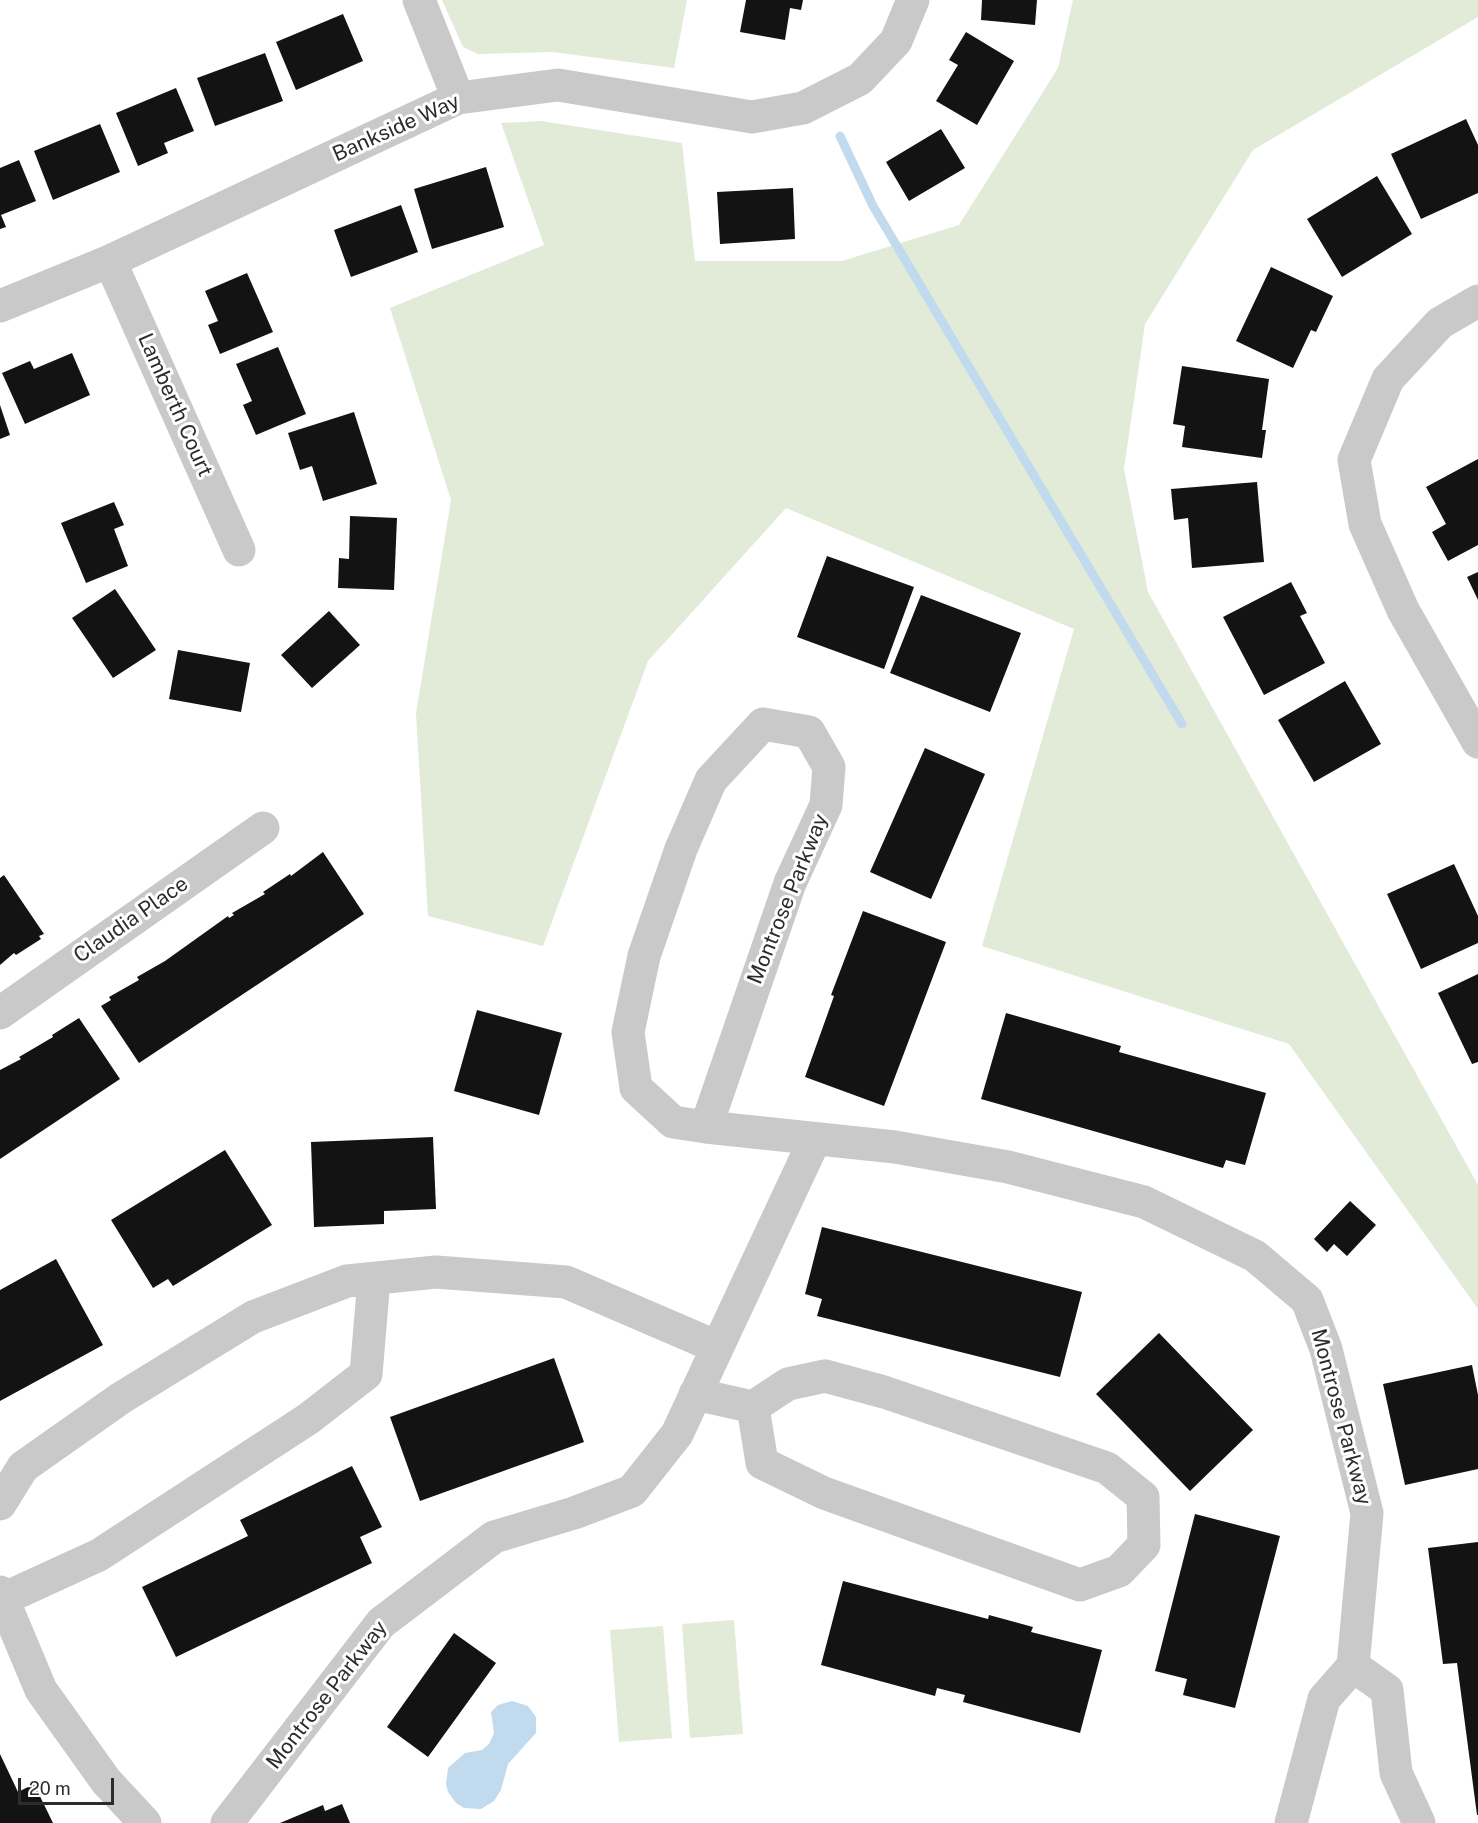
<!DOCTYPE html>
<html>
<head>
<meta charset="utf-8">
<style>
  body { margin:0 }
  #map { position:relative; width:1478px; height:1823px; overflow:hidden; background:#fff; font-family:"Public Sans",sans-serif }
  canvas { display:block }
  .scale { position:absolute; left:18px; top:1778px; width:96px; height:27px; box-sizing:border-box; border:3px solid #2c2c2c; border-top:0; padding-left:8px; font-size:18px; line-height:21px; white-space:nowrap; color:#2c2c2c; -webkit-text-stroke:4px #fff; paint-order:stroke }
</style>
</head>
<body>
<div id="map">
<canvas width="1478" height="1823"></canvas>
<div class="scale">20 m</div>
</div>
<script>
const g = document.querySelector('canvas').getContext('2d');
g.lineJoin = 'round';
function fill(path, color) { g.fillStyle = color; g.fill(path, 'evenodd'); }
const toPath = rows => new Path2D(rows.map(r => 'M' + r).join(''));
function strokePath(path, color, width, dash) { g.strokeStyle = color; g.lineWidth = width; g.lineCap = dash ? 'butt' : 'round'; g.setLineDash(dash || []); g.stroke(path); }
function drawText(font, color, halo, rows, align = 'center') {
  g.font = font + ' "Public Sans",sans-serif'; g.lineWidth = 6; g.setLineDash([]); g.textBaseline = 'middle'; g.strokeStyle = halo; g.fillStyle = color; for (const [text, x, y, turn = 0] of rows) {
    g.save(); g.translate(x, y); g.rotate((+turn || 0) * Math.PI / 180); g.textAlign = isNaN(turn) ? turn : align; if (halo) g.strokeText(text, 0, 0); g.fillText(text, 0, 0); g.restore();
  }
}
fill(toPath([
  [442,0,687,0,674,68,553,52,478,54,463,47],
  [1073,0,1478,0,1478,17,1253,150,1145,324,1124,469,1148,592,1478,1185,1478,1309,1289,1044,982,946,1074,629,786,508,648,661,543,946,428,916,416,713,451,500,390,308,544,245,501,123,541,121,682,143,695,261,842,261,959,225,1058,68],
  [734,1620,743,1734,690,1738,682,1624],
  [663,1626,672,1738,619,1742,610,1630]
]), '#e1ebd8');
fill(toPath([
  [512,1701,528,1706,536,1717,536,1733,508,1764,501,1790,494,1801,481,1809,464,1808,456,1803,448,1792,446,1784,448,1768,465,1753,482,1750,489,1744,494,1733,491,1712,498,1705]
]), '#c2daed');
strokePath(toPath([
  [840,136,873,206,1182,724]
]), '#c2daed', 9);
fill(toPath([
  [746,0,803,0,801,10,790,8,785,40,740,32],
  [982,0,1037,0,1035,25,981,20],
  [343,14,363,61,296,90,276,42],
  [966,32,1014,61,977,125,936,101,958,65,949,60],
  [265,53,283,101,215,126,197,78],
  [176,88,194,131,164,143,168,153,138,166,116,113],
  [1466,119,1478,145,1478,193,1421,219,1391,154],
  [100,124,120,172,53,200,34,151],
  [941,129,965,168,909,201,886,162],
  [19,160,36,201,1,215,6,227,0,229,0,168],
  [486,167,504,227,432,249,414,189],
  [1377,176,1412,234,1342,277,1307,219],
  [793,188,795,239,720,244,717,192],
  [401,205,418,252,351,277,334,230],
  [1271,267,1333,296,1316,332,1311,330,1293,368,1236,341],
  [247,273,273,332,220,354,208,325,218,321,205,291],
  [278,347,306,414,256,435,243,405,252,401,236,364],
  [72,353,90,395,25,424,2,373,30,361,34,369],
  [1182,366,1269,379,1262,430,1266,430,1262,458,1182,447,1185,426,1173,424],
  [0,405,10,435,0,439],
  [354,412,377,484,323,501,312,466,300,470,288,433],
  [1478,459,1478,545,1448,561,1432,532,1446,524,1426,487],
  [1257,482,1264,562,1192,568,1188,518,1174,520,1171,489],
  [114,502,124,525,114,529,128,566,86,583,61,523],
  [350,516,397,518,394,590,338,588,339,558,349,559],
  [827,556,914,587,884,669,797,637],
  [1478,572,1478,600,1467,577],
  [1291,582,1307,613,1300,616,1325,663,1264,695,1223,617],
  [115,589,156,650,113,678,72,618],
  [921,595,1021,633,990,712,890,673],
  [329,611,360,645,312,688,281,655],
  [178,650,250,663,241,712,169,699],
  [1345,681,1381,744,1314,782,1278,720],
  [925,748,985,774,931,899,870,872],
  [323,852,364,914,139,1063,101,1006,111,1000,109,997,139,980,137,977,165,961,228,916,229,918,234,915,232,913,265,894,263,892,290,874,291,876],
  [1454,864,1478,916,1478,943,1421,969,1387,894],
  [4,875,44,934,39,936,41,939,16,955,14,953,0,965,0,878],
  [863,911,946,942,884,1106,805,1077,834,996,831,995],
  [1478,974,1478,1062,1472,1064,1438,993],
  [477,1010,562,1033,539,1115,454,1091],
  [1006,1013,1121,1046,1119,1052,1266,1093,1245,1165,1226,1160,1223,1168,981,1099],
  [79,1018,120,1079,0,1159,0,1070,21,1059,19,1057,53,1037,52,1035],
  [433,1137,436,1209,384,1211,384,1224,314,1227,311,1142],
  [225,1150,272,1225,173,1286,168,1279,153,1288,111,1220],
  [1350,1201,1376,1225,1347,1256,1334,1244,1327,1252,1314,1239],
  [822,1227,1082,1292,1060,1377,817,1316,822,1299,805,1294],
  [56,1259,103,1345,0,1401,0,1290],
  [1159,1333,1253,1430,1190,1491,1096,1394],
  [554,1358,584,1442,420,1501,390,1417],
  [1472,1365,1478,1395,1478,1469,1405,1485,1383,1384],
  [352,1466,382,1527,360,1537,372,1563,176,1657,142,1587,248,1536,240,1520],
  [1195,1514,1280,1536,1235,1708,1183,1695,1187,1679,1155,1671],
  [1478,1542,1478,1815,1477,1815,1457,1663,1443,1664,1428,1548],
  [843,1581,988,1619,989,1615,1033,1627,1031,1632,1102,1650,1080,1733,963,1702,965,1695,937,1688,935,1696,821,1665],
  [454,1633,496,1663,428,1757,387,1727],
  [0,1754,18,1792,34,1784,53,1823,0,1823],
  [342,1804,350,1823,280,1823,323,1805,325,1811]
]), '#131313');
strokePath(toPath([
  [419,0,458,98],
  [110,261,239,550],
  [1478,301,1440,323,1388,379,1354,460,1365,524,1403,610,1478,742],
  [0,306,110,261,458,98,558,85,752,117,803,108,860,79,896,41,913,0],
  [763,724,809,732,829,767,826,805,790,883,706,1127,673,1122,636,1088,628,1032,644,956,681,849,711,780,763,724],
  [0,1013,263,828],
  [706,1127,895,1147,1008,1167,1144,1202,1255,1256,1307,1300,1326,1349,1367,1513,1353,1666],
  [825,1376,884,1392,1107,1468,1143,1497,1144,1545,1119,1571,1080,1585,824,1493,762,1463,753,1407,788,1384,825,1376],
  [695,1394,753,1407],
  [0,1504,23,1467,121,1398,253,1317,347,1281,436,1272,566,1282,717,1347],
  [0,1592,41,1690,106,1781,145,1823],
  [3,1599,99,1555,308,1419,366,1374,374,1279],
  [227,1823,381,1623,494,1537,574,1513,632,1491,677,1434,815,1139],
  [1291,1823,1324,1699,1353,1666,1387,1690,1396,1773,1419,1823]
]), '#c9c9c9', 33);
drawText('21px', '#2c2c2c', '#fff', [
  ["Bankside Way",396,128,-24],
  ["Lamberth Court",175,405,66],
  ["Montrose Parkway",788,899,-68],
  ["Claudia Place",131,920,-35],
  ["Montrose Parkway",1341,1417,75],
  ["Montrose Parkway",327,1695,-52]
]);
</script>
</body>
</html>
